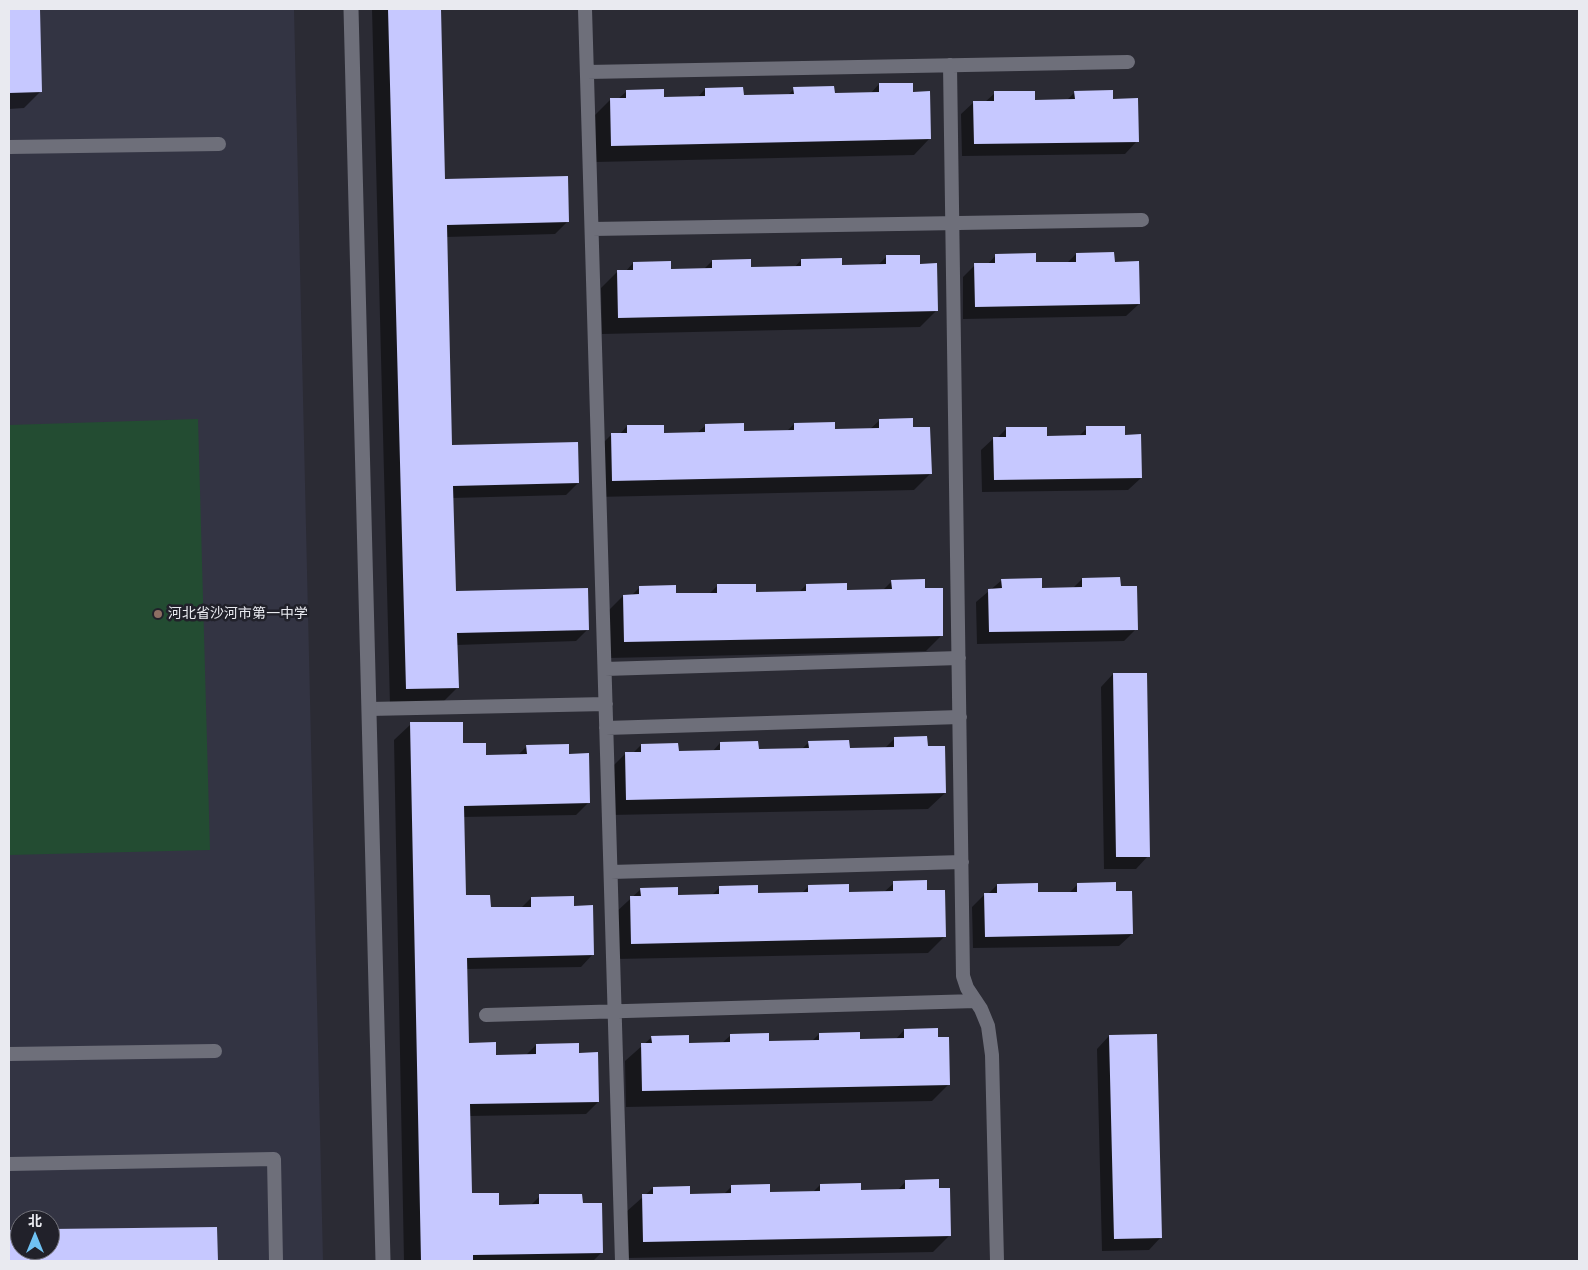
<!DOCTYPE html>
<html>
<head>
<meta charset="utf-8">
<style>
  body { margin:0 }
  #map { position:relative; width:1588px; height:1270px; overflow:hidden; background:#2b2b34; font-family:"Open Sans","Noto Sans SC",sans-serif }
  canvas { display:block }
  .frame { position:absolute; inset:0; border:10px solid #e9eaf0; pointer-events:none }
  .north { position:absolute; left:10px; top:1210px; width:50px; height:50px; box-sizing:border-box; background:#21212a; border:1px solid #717179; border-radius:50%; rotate:0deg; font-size:14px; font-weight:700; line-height:20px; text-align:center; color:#e9eaf0 }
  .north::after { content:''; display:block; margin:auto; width:18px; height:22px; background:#6fc2f4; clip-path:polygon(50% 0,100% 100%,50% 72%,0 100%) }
</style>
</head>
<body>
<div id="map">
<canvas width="1588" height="1270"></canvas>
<div class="frame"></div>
<div class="north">北</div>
</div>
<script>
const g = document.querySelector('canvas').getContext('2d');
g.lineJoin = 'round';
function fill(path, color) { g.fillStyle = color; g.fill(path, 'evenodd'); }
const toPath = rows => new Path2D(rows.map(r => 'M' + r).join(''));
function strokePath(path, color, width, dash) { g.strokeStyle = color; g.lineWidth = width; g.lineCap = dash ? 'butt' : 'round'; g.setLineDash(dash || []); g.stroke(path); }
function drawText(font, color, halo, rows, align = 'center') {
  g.font = font + ' "Open Sans","Noto Sans SC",sans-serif'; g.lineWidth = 5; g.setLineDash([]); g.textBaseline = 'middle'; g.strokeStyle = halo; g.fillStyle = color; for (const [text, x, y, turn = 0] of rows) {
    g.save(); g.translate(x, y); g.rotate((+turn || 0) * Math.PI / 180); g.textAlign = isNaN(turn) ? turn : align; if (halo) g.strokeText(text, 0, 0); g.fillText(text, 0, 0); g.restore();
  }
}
fill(toPath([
  [9,9,294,9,323,1261,9,1261],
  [20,1220,50,1220,50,1250,20,1250]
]), '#333443');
fill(toPath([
  [198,419,210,850,9,855,9,425]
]), '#234c32');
fill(toPath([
  [9,9,38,9,40,92,24,108,9,109],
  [372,9,440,9,444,180,567,222,555,234,446,237,451,448,578,483,566,495,452,498,455,595,588,629,576,641,456,645,457,688,441,704,390,705],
  [879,84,912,93,930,138,914,155,595,162,594,116,611,99,618,99,627,91,663,98,697,98,705,89,743,96,787,96,794,89,834,95,870,94],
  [1075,92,1112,100,1137,141,1125,154,962,156,961,114,974,102,985,102,995,93,1034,101,1066,101],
  [1076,254,1114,263,1139,304,1126,316,963,319,963,277,975,265,987,265,996,255,1035,264,1067,263],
  [886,257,918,265,937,310,920,327,602,334,601,288,618,271,626,271,633,263,669,270,704,269,712,261,749,268,794,268,801,260,840,267,877,266],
  [880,420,912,429,930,474,914,490,596,497,595,451,611,435,619,435,627,426,663,434,697,433,706,425,743,432,787,431,794,424,834,430,870,429],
  [1087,428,1124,436,1141,478,1128,490,982,492,981,450,994,438,997,438,1006,429,1046,438,1078,437],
  [1082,579,1120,588,1136,629,1124,641,977,644,976,602,1002,580,1041,589,1073,588],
  [892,581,924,589,942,635,926,651,608,658,607,612,623,596,631,596,639,588,675,595,709,594,717,586,755,593,799,592,806,585,846,591,882,591],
  [1113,674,1148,856,1136,869,1104,869,1101,687],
  [411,724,462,745,485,757,517,756,527,746,568,755,589,802,576,815,463,817,465,898,490,909,521,908,531,898,573,907,593,954,581,967,466,969,468,1044,495,1056,526,1055,536,1045,578,1054,598,1102,586,1114,469,1116,471,1194,498,1206,530,1206,540,1196,581,1205,602,1252,593,1261,404,1261,394,740],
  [894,739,927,747,945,793,928,809,610,815,609,770,626,753,633,753,641,745,678,753,712,752,720,743,758,751,801,750,809,742,849,749,885,748],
  [894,883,926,891,944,937,928,953,615,959,614,914,641,889,677,897,711,896,720,887,757,895,801,894,809,886,848,893,884,892],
  [1078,884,1115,892,1132,934,1119,946,973,948,972,907,985,894,988,894,997,885,1037,893,1069,893],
  [904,1030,949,1084,932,1101,626,1107,625,1061,652,1037,688,1044,722,1043,731,1035,768,1042,812,1041,819,1034,859,1041,895,1040],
  [1109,1036,1161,1237,1149,1250,1102,1251,1097,1049],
  [906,1181,950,1235,933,1252,627,1258,626,1212,653,1188,689,1195,724,1194,732,1186,769,1193,813,1192,820,1185,860,1191,897,1191],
  [216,1228,216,1261,9,1261,9,1231,20,1231,20,1250,50,1250,50,1231]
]), '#0007');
fill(toPath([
  [9,9,40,9,42,92,9,93],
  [388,9,441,9,445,179,568,176,569,222,447,225,452,445,578,442,579,483,453,486,456,591,588,588,589,630,457,633,459,688,406,689],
  [879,83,913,83,913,92,930,91,931,139,611,146,610,98,626,98,626,90,664,89,664,97,705,96,705,88,743,87,744,95,794,94,793,87,834,86,835,93,879,92],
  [1113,90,1113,99,1138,98,1139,142,974,144,973,101,994,101,994,91,1035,91,1035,100,1075,99,1074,91],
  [1114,252,1115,262,1139,261,1140,304,975,307,974,263,995,263,995,254,1036,253,1036,262,1076,262,1076,253],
  [886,255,920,255,920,264,937,263,938,311,618,318,617,270,633,270,633,262,671,261,671,269,712,268,712,260,751,259,751,267,801,266,801,259,842,258,842,265,886,264],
  [913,418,913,427,930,427,932,474,612,481,611,433,627,433,627,425,664,425,664,433,705,432,705,424,744,423,744,431,794,430,794,423,835,422,835,429,879,428,879,419],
  [1086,426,1125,426,1125,435,1141,434,1142,478,994,480,993,437,1006,437,1006,427,1047,427,1047,436,1086,435],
  [1120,577,1121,586,1137,586,1138,630,989,632,988,589,1002,588,1001,579,1042,578,1042,588,1082,587,1082,578],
  [925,579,925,588,943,588,943,636,624,642,623,595,639,594,639,586,676,585,676,593,717,593,717,584,756,584,756,592,806,591,806,584,847,583,847,590,892,589,891,580],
  [1113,673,1147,673,1150,857,1116,857],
  [410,722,463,722,463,743,486,743,486,755,527,754,526,745,569,744,569,754,589,753,590,803,464,806,466,895,490,895,491,907,531,907,531,897,574,896,574,906,593,905,594,955,467,958,469,1043,496,1042,496,1055,536,1054,536,1044,579,1043,579,1053,598,1052,599,1102,470,1104,472,1193,499,1193,499,1205,539,1204,539,1194,582,1194,583,1203,602,1203,603,1253,473,1255,473,1261,421,1261],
  [927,736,928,746,945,746,946,793,626,800,625,752,641,752,641,744,678,743,679,751,720,750,720,742,758,741,759,749,809,748,808,741,849,740,850,748,894,747,894,737],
  [927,880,927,890,945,890,946,937,631,944,630,896,641,896,640,888,678,887,678,895,719,894,719,886,758,885,758,893,808,892,808,885,849,884,849,892,893,891,893,881],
  [1116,882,1116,891,1132,891,1133,934,985,937,984,893,997,893,997,884,1038,883,1038,892,1077,892,1077,883],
  [938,1028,938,1037,949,1037,950,1085,642,1091,641,1043,652,1043,651,1036,689,1035,689,1043,730,1042,730,1034,769,1033,769,1041,819,1040,819,1033,860,1032,860,1039,904,1038,904,1029],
  [1157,1034,1162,1238,1114,1239,1109,1035],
  [939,1179,939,1188,950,1188,951,1236,643,1242,642,1194,653,1194,653,1187,690,1186,690,1194,731,1193,731,1185,770,1184,770,1192,820,1191,820,1184,861,1183,861,1190,905,1189,905,1180],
  [217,1227,218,1261,9,1261,9,1230,20,1230,20,1250,50,1250,50,1229]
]), '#c6c8ff');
strokePath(toPath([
  [585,9,622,1261],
  [950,65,963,976,967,988,981,1009,988,1026,992,1055,997,1261],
  [587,72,1128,62],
  [9,147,219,144],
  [592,229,1142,220],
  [605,669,959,658],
  [369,709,606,704],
  [606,728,960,717],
  [611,872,962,862],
  [486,1015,976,1001],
  [9,1054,215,1051],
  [9,1164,274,1159,276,1261]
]), '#6e6f7a', 14);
strokePath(toPath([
  [351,9,383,1261]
]), '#6e6f7a', 15);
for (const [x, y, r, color] of [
  [158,614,5,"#8d6e63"]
]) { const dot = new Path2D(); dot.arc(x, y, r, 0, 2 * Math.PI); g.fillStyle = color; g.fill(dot); strokePath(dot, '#21212a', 2); }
drawText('14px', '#e9eaf0', '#21212a', [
  ["河北省沙河市第一中学",168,614]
], 'left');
</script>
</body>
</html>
